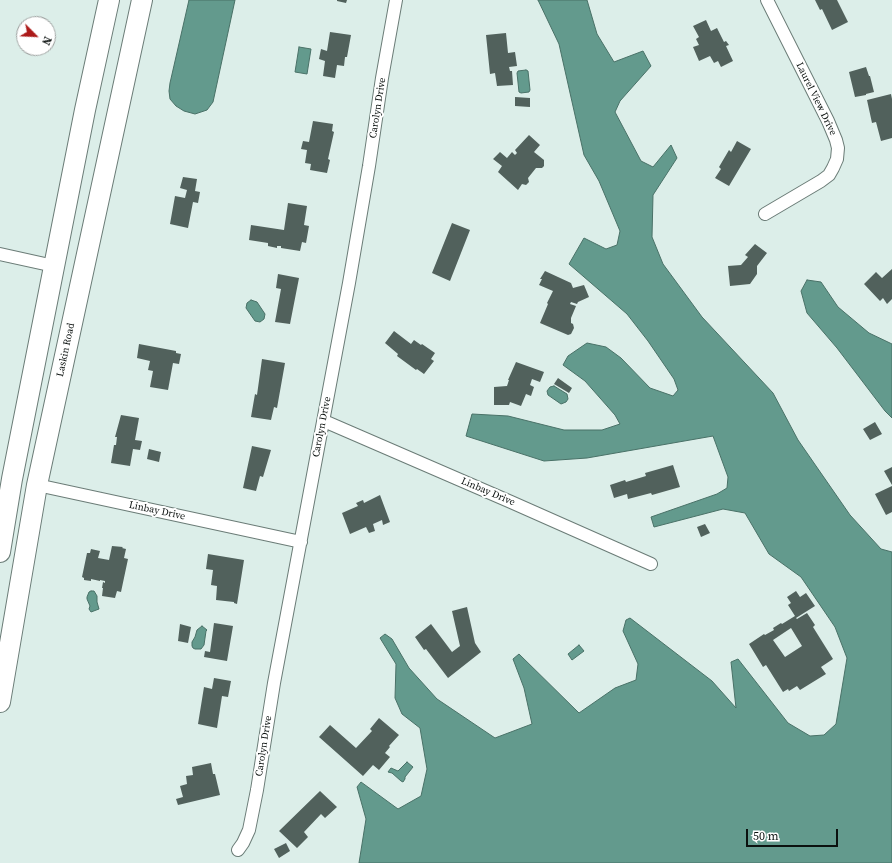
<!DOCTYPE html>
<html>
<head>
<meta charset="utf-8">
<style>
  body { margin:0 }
  #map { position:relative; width:892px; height:863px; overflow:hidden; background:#dceee9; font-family:"Source Serif 4",serif }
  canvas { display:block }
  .north { position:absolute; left:16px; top:16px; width:40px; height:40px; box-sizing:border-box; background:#fff; border:1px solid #9da09f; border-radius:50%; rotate:114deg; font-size:11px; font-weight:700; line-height:16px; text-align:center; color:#0b110f }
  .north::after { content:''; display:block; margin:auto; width:14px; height:18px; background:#ac1a19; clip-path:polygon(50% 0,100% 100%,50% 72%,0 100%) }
  .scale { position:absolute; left:746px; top:829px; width:92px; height:18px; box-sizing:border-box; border:2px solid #0b110f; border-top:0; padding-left:5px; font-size:12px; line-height:14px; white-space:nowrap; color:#0b110f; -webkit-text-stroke:3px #fff; paint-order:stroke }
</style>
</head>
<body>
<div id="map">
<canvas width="892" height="863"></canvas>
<div class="north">N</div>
<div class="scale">50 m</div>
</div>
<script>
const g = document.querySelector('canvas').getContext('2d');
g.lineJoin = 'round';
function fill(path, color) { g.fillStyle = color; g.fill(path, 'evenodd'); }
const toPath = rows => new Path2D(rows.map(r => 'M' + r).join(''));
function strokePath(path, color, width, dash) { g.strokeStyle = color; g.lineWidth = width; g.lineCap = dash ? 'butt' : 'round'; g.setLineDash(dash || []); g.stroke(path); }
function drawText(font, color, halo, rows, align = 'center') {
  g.font = font + ' "Source Serif 4",serif'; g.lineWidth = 4; g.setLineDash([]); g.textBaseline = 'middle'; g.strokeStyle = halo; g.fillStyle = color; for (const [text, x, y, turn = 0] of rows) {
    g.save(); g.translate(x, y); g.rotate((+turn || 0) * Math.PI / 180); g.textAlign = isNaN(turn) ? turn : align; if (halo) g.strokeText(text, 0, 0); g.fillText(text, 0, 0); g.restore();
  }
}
const water = toPath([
  [189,0,235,0,213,102,207,110,195,114,184,111,176,106,170,99,169,91,170,83,189,0],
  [538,0,587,0,597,34,614,62,643,51,651,66,620,101,615,112,641,161,653,167,671,145,677,158,653,195,652,237,663,264,702,317,773,393,798,440,850,515,881,549,892,552,892,863,359,863,366,819,357,787,361,782,398,809,421,796,427,769,420,728,402,714,395,698,396,664,380,638,385,634,392,639,409,668,437,699,495,738,532,724,524,688,513,659,519,654,579,713,615,688,636,680,638,664,623,631,626,620,630,618,712,681,736,708,731,662,738,659,788,723,810,736,824,735,836,724,847,658,835,627,801,577,769,554,745,513,723,509,654,527,651,517,717,494,727,488,728,477,713,436,587,458,544,461,466,436,472,414,508,416,564,430,602,430,620,424,615,415,585,381,563,365,568,356,587,343,606,347,621,358,650,388,673,396,678,390,674,379,648,341,627,314,569,264,584,238,606,249,617,245,620,231,599,181,584,155,559,44,538,0],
  [299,47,311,49,307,74,295,72,299,47],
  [526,70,528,71,530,90,529,92,521,93,519,92,517,73,518,71,526,70],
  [807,280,821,282,838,307,869,333,892,344,892,418,885,411,837,348,807,313,801,291,807,280],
  [251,300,257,302,265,314,264,319,260,322,255,321,246,308,247,303,251,300],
  [554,386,567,394,568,399,566,402,561,404,548,395,547,391,550,387,554,386],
  [91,591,94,591,97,596,97,602,99,609,91,612,89,609,90,606,87,599,87,597,89,592,91,591],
  [202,626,207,630,206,631,204,645,201,649,195,649,193,648,192,646,192,642,195,637,197,630,202,626],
  [579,645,584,651,572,660,568,654,579,645],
  [407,762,413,767,405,777,405,779,403,782,401,781,392,773,388,772,391,768,398,771,407,762]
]);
fill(water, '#639a8d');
strokePath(water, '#497167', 1);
fill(toPath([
  [337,0,347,0,346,3,337,1],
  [815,0,837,0,848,22,832,30,822,9,820,10],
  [706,20,711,31,717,28,724,42,726,41,729,45,726,46,733,61,721,67,718,61,714,63,710,56,699,61,693,47,699,45,696,39,699,37,693,26],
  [330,32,351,35,347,57,345,57,344,66,337,65,335,78,323,76,325,61,319,59,321,49,327,51],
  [506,33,508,53,515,52,517,66,509,67,510,71,512,71,513,85,497,86,495,73,490,74,486,35],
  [866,67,869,76,870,76,874,92,866,94,866,95,855,97,849,72],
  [891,94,892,99,892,138,881,141,876,122,872,123,867,100],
  [515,97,530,98,530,107,515,106],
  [313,121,333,124,332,131,334,132,328,159,330,160,327,173,310,170,311,164,305,163,307,150,301,149,303,141,309,142],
  [529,135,540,145,534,152,544,160,544,166,542,168,536,168,528,178,529,182,526,185,522,184,518,190,498,172,502,166,493,159,500,152,507,158,512,152,515,155,517,153,515,150],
  [737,141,751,149,729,186,715,178,721,169,719,167,729,150,731,152],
  [183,177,197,179,195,191,200,192,198,203,193,202,188,228,170,224,175,196,185,198,187,190,180,188],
  [288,203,307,206,304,225,309,226,306,243,302,242,300,251,281,248,281,246,277,246,277,248,268,246,268,243,249,240,251,225,284,230],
  [452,223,470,230,450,281,432,273],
  [755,244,767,253,757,266,757,274,750,284,730,286,728,266,741,265,748,257,745,255],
  [892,269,892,299,887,304,883,298,880,301,864,284,876,272,882,278],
  [545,271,571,283,573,288,584,285,589,297,578,302,577,304,571,302,570,304,576,306,571,318,571,323,573,324,574,328,571,334,568,335,540,323,548,304,547,303,553,291,539,285,542,279,540,279],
  [278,274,299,278,290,324,275,322,281,289,276,288],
  [394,331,411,344,414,340,421,345,422,344,435,353,431,359,434,361,424,374,417,369,416,370,397,356,398,354,385,343],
  [139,344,176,351,176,353,181,354,179,364,173,363,168,390,150,387,153,371,148,370,150,361,137,358],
  [262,359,285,363,277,408,274,407,271,420,251,417,255,394,257,395],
  [516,362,544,372,540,382,532,379,530,385,534,387,531,396,526,394,521,406,510,402,509,405,494,405,494,387,507,386,509,380,508,380],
  [558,378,572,388,569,393,554,384],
  [121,415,139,418,135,440,142,441,140,450,133,449,130,466,111,463,114,445,116,445,117,437,115,437],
  [875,422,882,434,870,440,863,429],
  [252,446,271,450,263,477,260,476,256,491,243,488],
  [149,449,161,452,159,462,147,459],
  [673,465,680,487,652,495,651,493,628,499,627,494,614,498,610,485,625,480,626,482,646,476,645,473],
  [892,467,892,485,884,471],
  [892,486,892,512,886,515,875,494],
  [380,495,390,522,383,525,382,520,373,524,375,531,369,533,366,527,350,534,342,513,358,506,356,503,363,500,364,503],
  [705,524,710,533,701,537,697,527],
  [112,546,123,547,122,548,126,549,124,558,128,559,121,592,117,591,115,598,102,596,103,588,102,588,103,582,105,583,105,581,100,580,100,581,91,579,91,581,84,580,84,578,82,577,87,553,90,553,91,549,100,551,98,558,109,560],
  [208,554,244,560,237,604,234,603,234,602,216,600,217,586,211,585,213,570,206,569],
  [796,591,800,597,806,593,815,606,796,618,797,619,807,613,815,625,813,627,833,659,821,667,826,674,800,690,797,686,789,691,788,689,783,692,766,665,763,667,749,644,764,634,765,635,774,630,773,628,781,623,782,624,795,616,788,605,791,603,787,597],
  [791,628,802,646,785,657,773,640],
  [467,607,475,643,481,652,448,678,426,649,424,650,415,637,431,624,452,652,460,646,452,611],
  [214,623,233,626,227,661,204,657,205,651,210,652],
  [180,624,191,627,188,643,178,641],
  [214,678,231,681,228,697,222,696,217,728,198,724,204,687,212,689],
  [379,718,399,735,389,746,390,747,385,753,390,757,379,770,373,765,363,776,319,737,330,725,356,748,372,731,370,729],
  [211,763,213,774,215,774,220,795,178,805,176,799,183,797,180,786,187,784,186,776,193,775,192,767],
  [320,791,337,807,325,818,321,814,304,832,308,837,297,848,279,831],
  [286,843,290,851,279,858,274,849]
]), '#51615c');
const street = toPath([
  [765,214,821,181,829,175,833,168,837,159,838,148,836,140,828,121,767,0],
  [0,254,54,266],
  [324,421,511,502,651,564],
  [37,485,301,542],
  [238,850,243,843,249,830,257,790,274,683,349,283,369,166,382,78,396,0]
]);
const primary = toPath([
  [0,552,12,479,85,110,109,0],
  [0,702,37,485,142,0]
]);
strokePath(street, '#6b7c77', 14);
strokePath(primary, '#6b7c77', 22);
strokePath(street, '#fff', 12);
strokePath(primary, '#fff', 20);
drawText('10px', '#0b110f', '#fff', [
  ["Laurel View Drive",816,99,64],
  ["Carolyn Drive",378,108,-81],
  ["Laskin Road",66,350,-78],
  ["Carolyn Drive",322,427,-79],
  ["Linbay Drive",488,492,23],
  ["Linbay Drive",157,511,12],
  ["Carolyn Drive",264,746,-81]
]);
</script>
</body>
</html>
